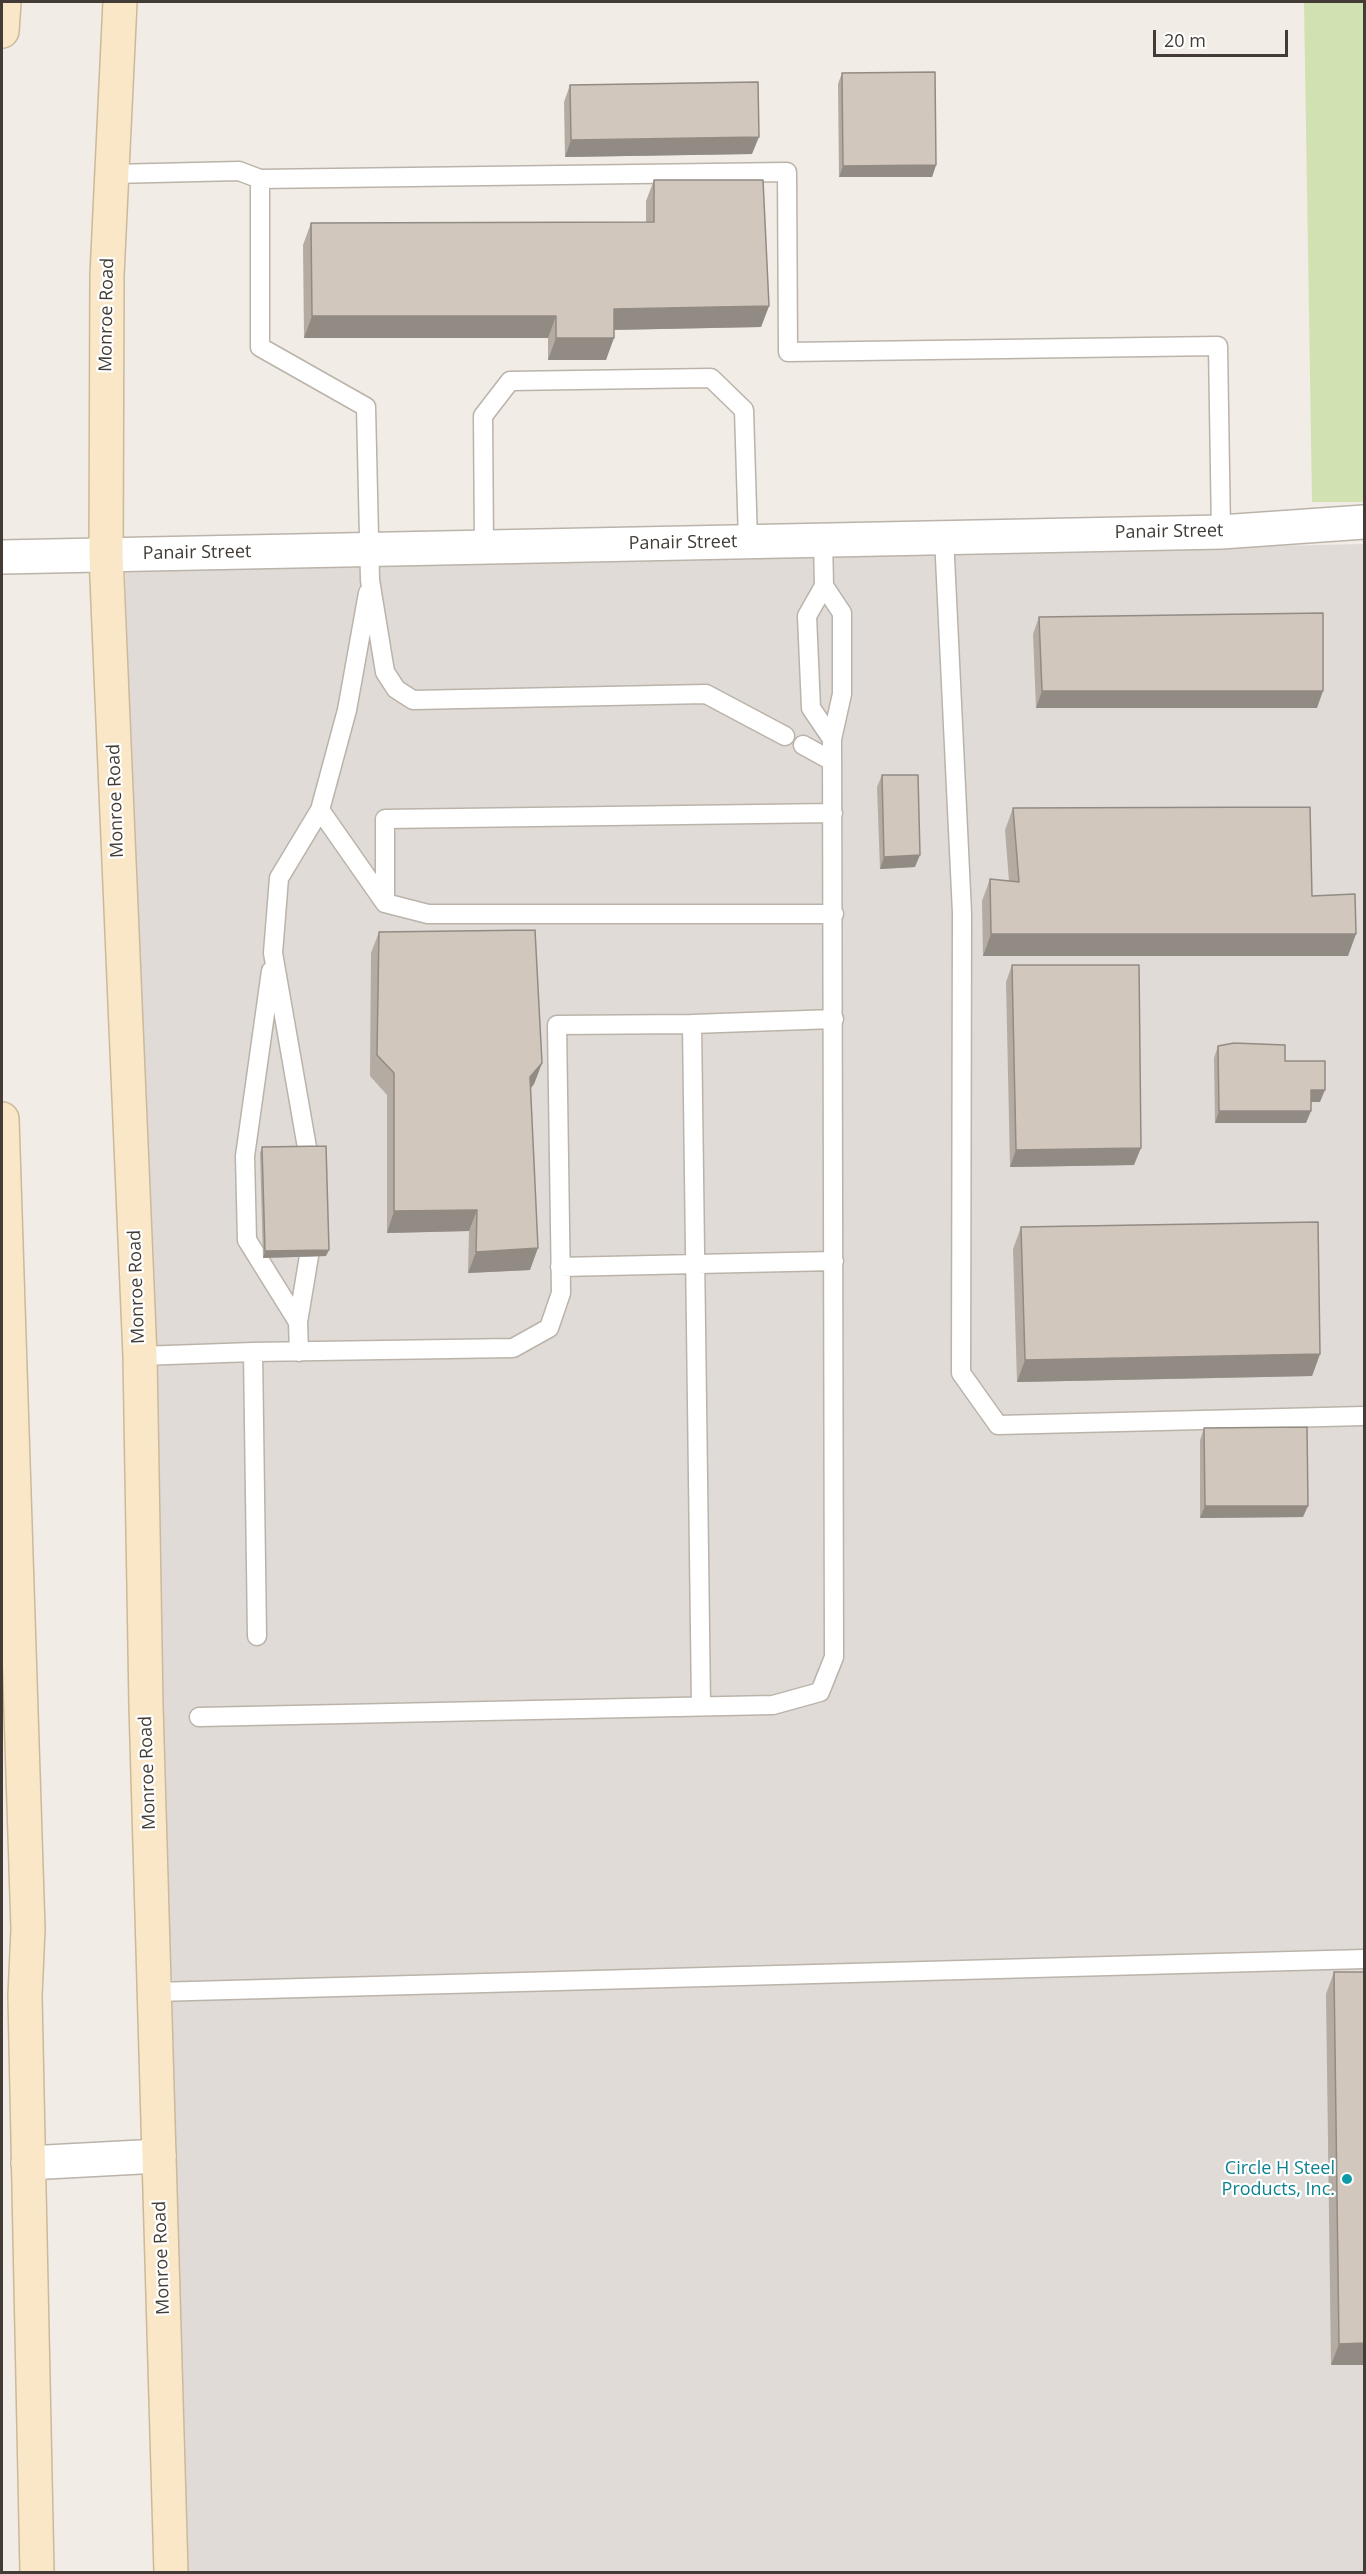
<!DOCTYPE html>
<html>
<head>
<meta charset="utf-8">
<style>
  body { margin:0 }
  #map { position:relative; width:1366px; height:2574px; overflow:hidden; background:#f1ece6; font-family:"Open Sans",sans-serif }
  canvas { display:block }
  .frame { position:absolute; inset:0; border:3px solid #433c36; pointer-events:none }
  .scale { position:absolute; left:1153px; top:30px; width:135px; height:27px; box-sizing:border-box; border:3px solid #433c36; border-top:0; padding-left:8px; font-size:18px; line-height:21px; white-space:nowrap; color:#433c36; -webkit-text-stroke:4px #fff; paint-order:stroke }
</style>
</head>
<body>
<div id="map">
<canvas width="1366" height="2574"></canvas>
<div class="frame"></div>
<div class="scale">20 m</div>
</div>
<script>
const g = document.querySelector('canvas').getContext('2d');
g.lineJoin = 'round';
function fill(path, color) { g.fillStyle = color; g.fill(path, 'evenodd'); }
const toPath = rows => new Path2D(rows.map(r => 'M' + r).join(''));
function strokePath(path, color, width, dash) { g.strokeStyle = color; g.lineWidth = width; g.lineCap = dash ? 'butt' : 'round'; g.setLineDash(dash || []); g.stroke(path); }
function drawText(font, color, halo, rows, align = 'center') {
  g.font = font + ' "Open Sans",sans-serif'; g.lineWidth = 4.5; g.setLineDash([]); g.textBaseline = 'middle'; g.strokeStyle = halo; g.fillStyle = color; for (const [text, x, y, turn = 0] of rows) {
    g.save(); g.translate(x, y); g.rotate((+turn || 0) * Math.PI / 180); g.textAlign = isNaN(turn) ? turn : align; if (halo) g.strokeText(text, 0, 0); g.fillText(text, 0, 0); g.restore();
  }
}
fill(toPath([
  [1364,544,1364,2572,187,2572,125,570]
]), '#e0dbd7');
fill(toPath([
  [1304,2,1364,2,1364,502,1312,502]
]), '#d2e1b2');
const service = toPath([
  [112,174,239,171,260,179],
  [944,537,962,913,961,1373,998,1425,1364,1416],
  [484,547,483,416,510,381,711,378,744,410,748,541],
  [824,586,807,616,811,708,832,739],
  [785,736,706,694,413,700,396,689,385,672,370,580,366,407,260,347,260,179,787,172,788,352,1218,346,1221,532],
  [803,745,832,761],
  [320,810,385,903,428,914,834,914],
  [385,903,385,819,833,813],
  [271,971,245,1156,247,1240,298,1322],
  [309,1159,273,953,279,878,320,810,347,710,368,593],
  [560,1267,834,1261],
  [253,1352,257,1636],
  [299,1352,298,1322,309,1256],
  [140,1356,253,1352,513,1348,549,1328,561,1293,557,1025,692,1024],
  [701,1705,692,1024,834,1019],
  [199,1717,773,1705,820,1692,834,1657,832,739,842,694,842,613,824,586,823,540],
  [155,1992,1364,1959]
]);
const minor = toPath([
  [2,557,1221,532,1364,522]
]);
const tertiary = toPath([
  [28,2163,159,2156]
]);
const secondary = toPath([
  [120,2,107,275,106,555,140,1356,146,1706,171,2572],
  [2,31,4,2],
  [2,1119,28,1929,25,1996,37,2572]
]);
strokePath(service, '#bbb3a9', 21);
strokePath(minor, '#bbb3a9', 36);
strokePath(tertiary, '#bbb3a9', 36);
strokePath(secondary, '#ccb999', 36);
strokePath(service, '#fff', 18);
strokePath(minor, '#fff', 33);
strokePath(tertiary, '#fff', 33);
strokePath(secondary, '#f9e7c8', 33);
fill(toPath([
  [842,73,936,165,932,177,839,177,838,84],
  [570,85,752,154,565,157,564,102],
  [654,180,769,306,761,327,614,330,606,360,548,360,548,338,304,338,303,245,311,223,646,222,646,201],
  [1039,617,1317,708,1036,708,1033,634],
  [882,775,915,867,880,869,877,787],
  [1013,808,1312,896,1348,956,983,956,982,901,990,879,1009,881,1005,830],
  [379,932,542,1063,534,1084,530,1089,530,1270,468,1273,469,1231,387,1233,387,1095,370,1076,371,953],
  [1012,965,1134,1165,1010,1167,1006,982],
  [1218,1046,1285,1061,1320,1102,1311,1102,1306,1123,1215,1123,1214,1058],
  [262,1147,326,1256,263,1258,260,1153],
  [1021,1227,1320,1354,1312,1376,1017,1382,1013,1249],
  [1204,1428,1303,1517,1200,1518,1200,1440],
  [1334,1972,1365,1972,1365,2365,1331,2365,1326,1994]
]), '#b4aba2');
fill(toPath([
  [759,137,752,154,565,157,571,140],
  [936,165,932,177,839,177,843,166],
  [769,306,761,327,606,330,614,309],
  [312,316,556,316,548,338,304,338],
  [556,338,614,338,606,360,548,360],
  [1042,691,1323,691,1317,708,1036,708],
  [920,855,915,867,880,869,884,857],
  [991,934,1356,934,1348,956,983,956],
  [542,1063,534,1084,522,1099,530,1077],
  [1311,1090,1325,1090,1320,1102,1306,1102],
  [1219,1111,1311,1111,1306,1123,1215,1123],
  [1141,1148,1134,1165,1010,1167,1016,1150],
  [477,1210,469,1231,387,1233,394,1211],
  [538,1248,530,1270,468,1273,476,1252],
  [329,1250,326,1256,263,1258,265,1251],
  [1320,1354,1312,1376,1017,1382,1025,1360],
  [1205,1506,1308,1506,1303,1517,1200,1518],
  [1365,2343,1365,2365,1331,2365,1339,2344]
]), '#928b84');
const building = toPath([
  [935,72,936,165,843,166,842,73,935,72],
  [758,82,759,137,571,140,570,85,758,82],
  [654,180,763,180,769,306,614,309,614,338,556,338,556,316,312,316,311,223,654,222,654,180],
  [1323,613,1323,691,1042,691,1039,617,1323,613],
  [882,775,918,775,920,855,884,857,882,775],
  [1310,807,1312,896,1355,894,1356,934,991,934,990,879,1019,882,1013,808,1310,807],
  [535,930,542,1063,530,1077,538,1248,476,1252,477,1210,394,1211,394,1073,377,1055,379,932,535,930],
  [1012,965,1139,965,1141,1148,1016,1150,1012,965],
  [1234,1043,1285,1045,1285,1061,1325,1061,1325,1090,1311,1090,1311,1111,1219,1111,1218,1046,1234,1043],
  [326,1146,329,1250,265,1251,262,1147,326,1146],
  [1318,1222,1320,1354,1025,1360,1021,1227,1318,1222],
  [1307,1427,1308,1506,1205,1506,1204,1428,1307,1427],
  [1334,1972,1365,1972,1365,2343,1339,2344,1334,1972]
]);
fill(building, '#d1c7bc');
strokePath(building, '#928b84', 1.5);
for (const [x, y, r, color] of [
  [1347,2179,6,"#0f9aa8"]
]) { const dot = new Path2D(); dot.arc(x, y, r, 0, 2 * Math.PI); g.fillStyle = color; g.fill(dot); strokePath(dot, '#fff', 2); }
drawText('18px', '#433c36', '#fff', [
  ["Monroe Road",107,315,-89],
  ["Panair Street",1169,532,-1],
  ["Panair Street",683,543,-1],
  ["Panair Street",197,553,-1],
  ["Monroe Road",116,801,-92],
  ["Monroe Road",137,1287,-92],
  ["Monroe Road",148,1773,-92],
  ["Monroe Road",162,2258,-92]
]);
drawText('18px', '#0d838f', '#fff', [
  ["Circle H Steel",1335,2169],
  ["Products, Inc.",1335,2190]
], 'right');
</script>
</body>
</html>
